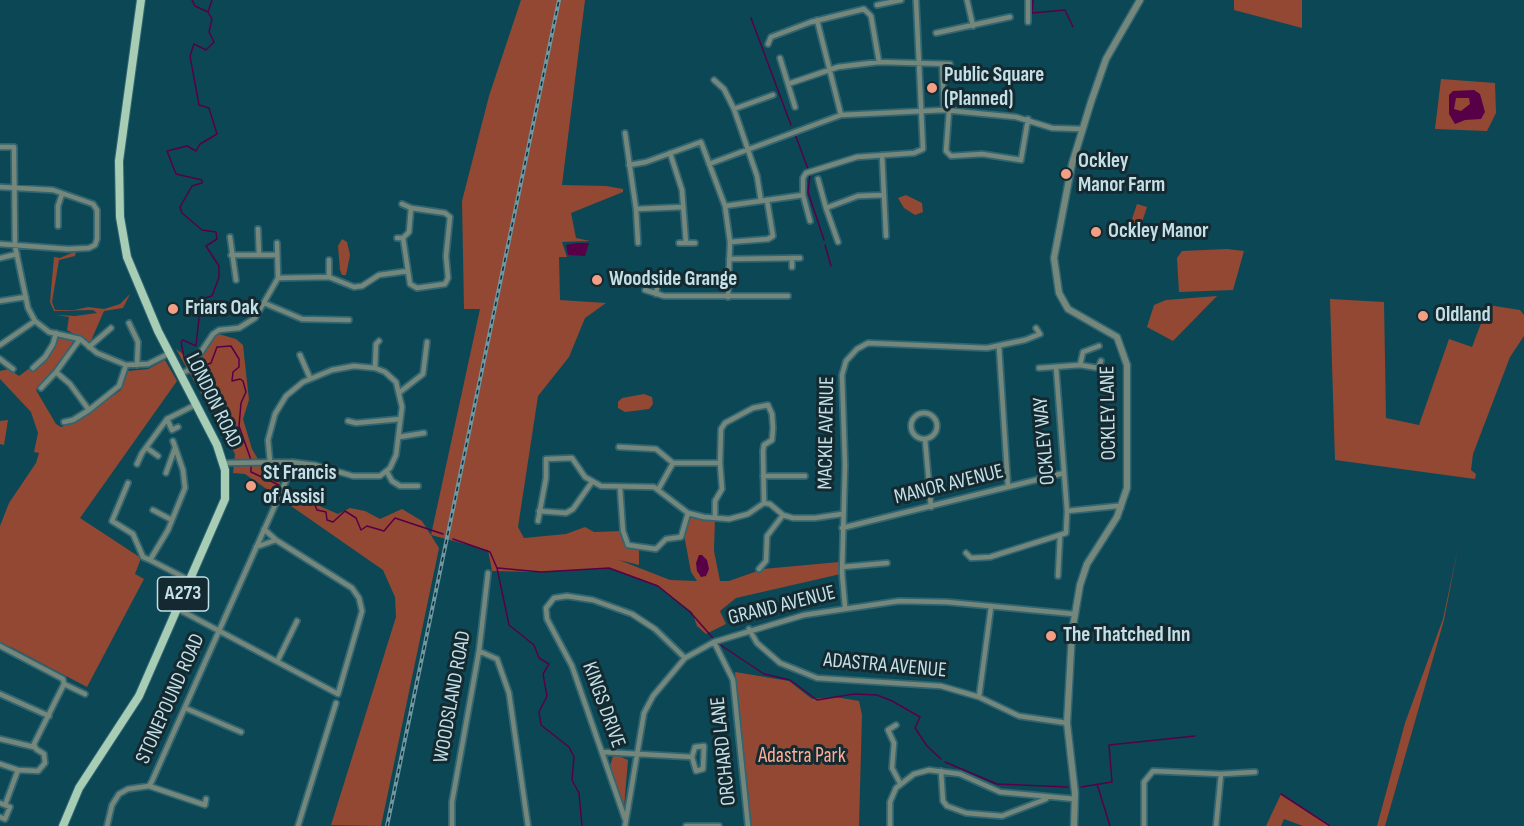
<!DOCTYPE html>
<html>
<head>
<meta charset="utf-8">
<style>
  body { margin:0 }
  canvas { display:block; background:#0c4755 }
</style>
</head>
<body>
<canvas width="1524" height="826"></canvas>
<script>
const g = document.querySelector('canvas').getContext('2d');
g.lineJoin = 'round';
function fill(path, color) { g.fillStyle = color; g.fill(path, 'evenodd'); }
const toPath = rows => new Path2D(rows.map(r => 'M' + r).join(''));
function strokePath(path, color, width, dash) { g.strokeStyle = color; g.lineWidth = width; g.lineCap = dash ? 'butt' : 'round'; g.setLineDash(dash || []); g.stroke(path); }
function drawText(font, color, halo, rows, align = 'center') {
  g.font = font + ' "Sofia Sans Condensed",sans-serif'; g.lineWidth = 6; g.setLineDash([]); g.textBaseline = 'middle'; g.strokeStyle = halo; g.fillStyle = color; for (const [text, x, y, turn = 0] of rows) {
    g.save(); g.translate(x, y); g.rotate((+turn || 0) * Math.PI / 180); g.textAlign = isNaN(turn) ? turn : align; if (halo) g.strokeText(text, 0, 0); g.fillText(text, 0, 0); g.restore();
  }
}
fill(toPath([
  [521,0,585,0,562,185,606,186,623,189,623,192,571,213,576,238,590,241,562,242,567,257,559,257,560,300,606,303,585,318,569,357,538,396,518,527,524,538,566,534,585,527,594,532,623,531,628,545,639,546,639,565,619,560,670,580,697,581,691,572,684,535,688,513,715,518,714,551,720,581,729,581,763,569,839,562,845,573,736,598,720,611,726,624,706,634,697,626,692,612,658,586,609,568,541,572,492,571,488,550,431,535,480,309,464,309,462,201,489,96],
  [1234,0,1302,0,1302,28,1234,10],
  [1441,79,1495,83,1496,113,1487,131,1435,129],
  [906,195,922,203,923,212,915,215,904,208,898,198],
  [1137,204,1147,207,1140,228,1130,225],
  [342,239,347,242,350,255,346,275,342,275,340,270,338,246],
  [1227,249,1244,251,1233,290,1179,292,1177,258,1182,251],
  [76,251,75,256,59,260,52,302,55,310,74,310,88,307,104,309,120,304,130,294,123,308,104,311,90,343,67,330,69,317,56,315,75,316,97,313,93,310,54,311,50,302,54,257,60,258],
  [1217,296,1173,341,1147,327,1154,305,1166,300],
  [1330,299,1384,302,1386,418,1419,425,1449,339,1472,347,1488,305,1520,310,1524,315,1524,336,1510,357,1473,454,1471,470,1476,474,1475,479,1335,460],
  [212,332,236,339,243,345,249,400,243,419,252,449,262,466,270,466,285,491,338,514,350,508,365,511,380,519,402,509,422,521,439,548,381,826,331,825,396,617,395,597,383,570,245,474,233,473,235,454,176,349,190,359],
  [58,337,74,340,53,373,36,390,56,424,61,427,74,423,121,390,128,371,148,369,165,360,177,381,80,518,141,558,135,574,144,579,87,687,11,647,0,645,0,526,9,503,36,463,39,453,34,452,38,433,31,412,0,379,0,371,9,369,19,376,30,368,33,370,50,354],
  [644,394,652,397,653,404,649,409,625,412,618,408,618,402,622,398],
  [8,420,4,445,0,444,0,421],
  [1458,548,1444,620,1385,826,1377,826,1405,723,1443,619],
  [735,672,789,681,812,699,835,697,859,701,862,715,859,826,750,826],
  [617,755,628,760,624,808,610,766,613,756],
  [1281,794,1330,825,1331,826,1303,826,1284,819,1281,826,1266,826]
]), '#924832');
fill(toPath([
  [1474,90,1480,94,1485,112,1481,119,1465,120,1455,124,1449,114,1449,95,1453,91],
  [1456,98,1469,98,1470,104,1461,111,1454,109],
  [577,243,589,243,585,256,568,255,566,245],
  [699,555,702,555,707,560,709,569,706,576,701,577,697,571,696,563]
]), '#570048');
strokePath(toPath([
  [192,0,195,6,208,12],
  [212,0,208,12,212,19,209,32,214,42,206,50,194,44,190,56,199,105,209,108,217,134,200,144,196,151,187,146,167,151,176,174,202,180,202,183,192,186,180,207,182,213,202,230,216,232,217,239,206,246,219,266,219,277,212,296,201,299,196,346,183,340,181,342,184,357,192,370,211,363,217,347,231,346,239,359,239,367,233,372,232,381,240,379,243,381,246,392,241,403,239,426,251,460],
  [1033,0,1032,13,1065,10,1073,27],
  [751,18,791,125],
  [795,134,808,169],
  [810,175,808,192,824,240],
  [825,245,831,266],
  [251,465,251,472,279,485],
  [287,488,313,500,317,510,326,512,327,520,333,522,345,511,356,518,361,530,367,526,384,531,395,518,443,534],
  [453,539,490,552,497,568,509,625,534,645,539,658,549,664,543,674,547,696,539,712,541,725,569,747,574,757,572,780,579,793,582,826],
  [498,568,541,572,609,568,658,586,690,612,713,638],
  [719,644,764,674,790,680,817,700,854,694,877,695,892,701,920,717,915,728,927,746,941,759],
  [945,762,997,784,1068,787],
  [1097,784,1110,826],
  [1081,787,1112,782,1109,745,1195,736],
  [1281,794,1330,826]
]), '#570048', 1.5);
const minor = toPath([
  [967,0,973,26],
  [1028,0,1028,22],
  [877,5,901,0],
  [817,20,841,115],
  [936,33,1010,17],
  [768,44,771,37,811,22,864,9,871,16,879,62],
  [780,58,795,107],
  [942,64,944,110],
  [714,80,724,89,734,109,757,176,761,201],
  [788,84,838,67,879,62,950,64],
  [734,109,773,95],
  [949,111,946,151,951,156,982,154,1021,160,1028,119],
  [625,133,636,209,638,243],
  [0,147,14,147,15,246,28,308,35,321,49,332,80,339,97,353,126,365,148,364,170,353],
  [670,153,682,190,686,243],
  [882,155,886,236],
  [709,164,841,115,944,110,1016,117,1052,128,1082,129],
  [629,165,646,162,701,142,725,206,730,242,728,297],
  [818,179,826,208],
  [0,187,53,190,93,204,97,210,97,239,95,245,89,248,68,249,0,244],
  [803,195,810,221],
  [402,204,411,208,445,213,450,217,446,256,448,278,445,284,417,288,410,284,403,238],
  [725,206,803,195,803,178,806,173,857,157,914,153,923,149,916,0],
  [636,209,683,207],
  [58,226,58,206,62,194],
  [258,229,259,254],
  [230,237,236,280],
  [397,238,403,238,409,232,411,208],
  [730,242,768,239,773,236,767,200],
  [838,242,826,208,858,196,884,195],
  [679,243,695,243],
  [231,255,277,255],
  [0,258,17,254],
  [792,258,792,267],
  [729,259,800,258],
  [329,277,329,260],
  [278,278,329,277,354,287,362,286,379,275,408,271],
  [645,290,664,296,788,296],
  [656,294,659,275,670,272],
  [0,301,26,297],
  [264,303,302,319,349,320],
  [129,323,138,342,137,365],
  [80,339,56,372,70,384,89,410,119,386,126,365],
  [0,345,35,321],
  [89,347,111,328],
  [999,347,1008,487],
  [300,355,310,378],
  [0,359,13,369],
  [1080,365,1083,352,1099,346],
  [33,368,45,357,53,344,56,333],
  [375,368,376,344,379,341],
  [1039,368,1080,365,1098,368,1101,361],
  [182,373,189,370,213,334,219,330,239,328,255,318,278,278,277,243],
  [41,388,56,372],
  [400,392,423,374,427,342],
  '911 426a13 13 0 1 1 26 0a13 13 0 1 1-26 0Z',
  [348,421,356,423,400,419],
  [64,422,73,420,89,410],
  [178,427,172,430,167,419,197,404],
  [399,437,424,433],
  [925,439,931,507],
  [173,441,183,470,185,488,168,530,150,560,189,580],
  [619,447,656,449,673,463],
  [147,448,158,456],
  [223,463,292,462,315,465,353,476,380,476,390,468,396,455,402,407,396,382,385,372,375,368,354,366,332,370,303,382,286,396,275,414,268,440,270,462],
  [720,463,721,429,725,423,753,408,768,405,772,414,773,428,772,440,764,445,763,451,764,503],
  [137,464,142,453,167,419],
  [387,472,392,481,400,486,418,486],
  [166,473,175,448],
  [763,476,805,476],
  [128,483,112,521,133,534,143,557,150,560],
  [620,488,623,531,628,545,656,549,666,539,681,537,688,513],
  [658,490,673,463,720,463,722,489,715,501,715,518],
  [153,510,172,520],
  [539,511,566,513,573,509,592,482],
  [1067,511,1117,506,1121,508],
  [538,521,546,478,546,459,572,458,585,477,601,486,654,487,688,513,704,517,729,519,748,514,764,503,770,504,783,515,793,518,815,518,842,514],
  [842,528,1064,473],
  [256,547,276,540],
  [966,553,971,558,990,557,1066,533,1067,511,1056,367],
  [842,567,887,563],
  [759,569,766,561,767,536,783,515],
  [1058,576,1060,536],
  [845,607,842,573,845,465,842,375,846,361,857,349,868,343,987,348,1025,340,1040,334,1036,328],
  [176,608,338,694,362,611,359,598,352,588,276,540,264,529],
  [749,629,757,643,780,663,817,678,941,686,979,697,1019,716,1067,723],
  [714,642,733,680,748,826],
  [0,646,63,679,64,684,34,744,36,749,44,754,45,763,38,771,18,770,5,805],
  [479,651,497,659,509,693,528,826],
  [278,660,297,621],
  [64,684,85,694],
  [0,694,49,716],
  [979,697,991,607],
  [185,708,241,732],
  [896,725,888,730,894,743,892,768,900,783],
  [0,739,34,747],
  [603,752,692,757,695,747,704,746,703,769,696,771,692,757],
  [0,764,18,770],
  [941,771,943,801,947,806,966,813,1002,816,1046,799],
  [149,786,205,805,206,799],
  [0,803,10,807,5,819,0,817],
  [625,819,572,666,547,619,546,608,554,598,567,596,593,600,632,614,655,629,685,658],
  [107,826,112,805,119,794,128,789,149,786,152,781,289,474,292,462],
  [298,826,336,703],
  [452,826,452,802,479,651,488,573],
  [625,826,644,713,653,696,685,658,714,642,804,615,899,601,947,602,1074,614],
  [686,826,719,826],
  [890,826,890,802,896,788,914,774,929,770,960,774,1000,792,1075,799],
  [1144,826,1144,782,1153,771,1221,774,1255,772],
  [1216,826,1221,774]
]);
const tertiary = toPath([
  [1074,826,1075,793,1067,723,1072,632,1080,585,1087,564,1117,517,1127,488,1127,365,1117,337,1068,309,1059,293,1054,258,1072,164,1091,102,1106,59,1140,0]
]);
const primary = toPath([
  [63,826,79,788,139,696,225,499,225,470,217,445,158,331,127,257,120,217,119,161,141,0]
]);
strokePath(minor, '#316572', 8);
strokePath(tertiary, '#316572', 9);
strokePath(primary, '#316572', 10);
strokePath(minor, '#75877b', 4.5);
strokePath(tertiary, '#75877b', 6);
strokePath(primary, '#a8cdb5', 8);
const rail = toPath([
  [387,826,559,0]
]);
strokePath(rail, '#6d97a2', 4);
strokePath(rail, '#142a30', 1.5, [4.5]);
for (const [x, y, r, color] of [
  [932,88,6,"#f39f85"],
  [1066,174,6,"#f39f85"],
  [1096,232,6,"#f39f85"],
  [597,280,6,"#f39f85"],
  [173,309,6,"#f39f85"],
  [1423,316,6,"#f39f85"],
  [251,486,6,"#f39f85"],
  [1051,636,6,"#f39f85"]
]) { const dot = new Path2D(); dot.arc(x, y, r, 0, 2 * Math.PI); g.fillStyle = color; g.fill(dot); strokePath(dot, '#142a30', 2); }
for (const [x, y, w] of [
  [183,594,51]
]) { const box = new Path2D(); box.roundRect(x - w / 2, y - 17, w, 34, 4.5); g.fillStyle = '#142a30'; g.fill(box); strokePath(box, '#c4dfe6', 1.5); }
drawText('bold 20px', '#c4dfe6', null, [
  ["A273",183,594]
]);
drawText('bold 21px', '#c4dfe6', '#142a30', [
  ["Public Square",944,76],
  ["(Planned)",944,100],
  ["Ockley",1078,162],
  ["Manor Farm",1078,186],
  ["Ockley Manor",1108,232],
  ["Woodside Grange",609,280],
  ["Friars Oak",185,309],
  ["Oldland",1435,316],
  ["St Francis",263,474],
  ["of Assisi",263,498],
  ["The Thatched Inn",1063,636]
], 'left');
drawText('21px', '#c4dfe6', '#142a30', [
  ["LONDON ROAD",213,401,64],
  ["OCKLEY LANE",1109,413,-91],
  ["MACKIE AVENUE",827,433,-89],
  ["OCKLEY WAY",1045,441,-95],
  ["MANOR AVENUE",949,485,-14],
  ["GRAND AVENUE",782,606,-14],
  ["ADASTRA AVENUE",885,666,5],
  ["WOODSLAND ROAD",453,697,-80],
  ["STONEPOUND ROAD",171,699,-66],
  ["KINGS DRIVE",603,705,70],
  ["ORCHARD LANE",724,751,-96]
]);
drawText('21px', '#fdad95', '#142a30', [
  ["Adastra Park",802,757]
]);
</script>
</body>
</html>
